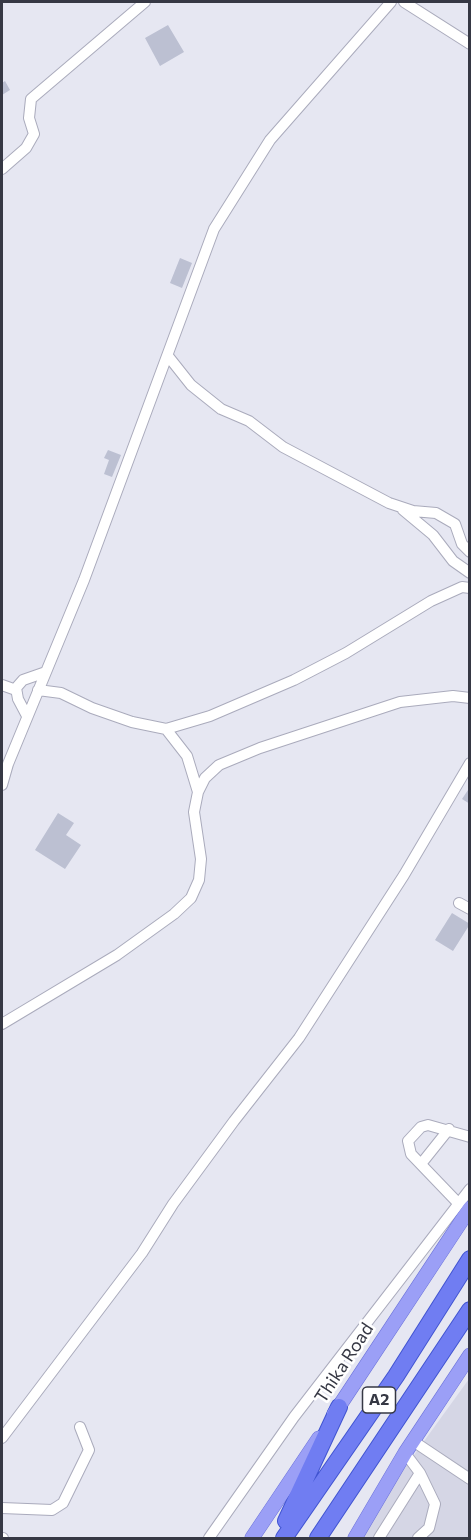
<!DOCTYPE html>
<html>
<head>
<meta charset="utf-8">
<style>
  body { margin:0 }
  #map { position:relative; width:471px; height:1540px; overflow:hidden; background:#e6e7f2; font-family:Commissioner,sans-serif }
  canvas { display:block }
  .frame { position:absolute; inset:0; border:3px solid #363844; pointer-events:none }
</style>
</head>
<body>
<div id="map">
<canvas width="471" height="1540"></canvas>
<div class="frame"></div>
</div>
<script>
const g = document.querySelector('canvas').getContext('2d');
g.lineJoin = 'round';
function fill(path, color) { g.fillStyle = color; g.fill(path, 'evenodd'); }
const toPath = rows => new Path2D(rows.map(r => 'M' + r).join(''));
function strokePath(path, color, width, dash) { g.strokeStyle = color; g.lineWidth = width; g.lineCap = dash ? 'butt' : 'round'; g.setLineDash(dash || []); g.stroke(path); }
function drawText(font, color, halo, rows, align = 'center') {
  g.font = font + ' Commissioner,sans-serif'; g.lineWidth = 5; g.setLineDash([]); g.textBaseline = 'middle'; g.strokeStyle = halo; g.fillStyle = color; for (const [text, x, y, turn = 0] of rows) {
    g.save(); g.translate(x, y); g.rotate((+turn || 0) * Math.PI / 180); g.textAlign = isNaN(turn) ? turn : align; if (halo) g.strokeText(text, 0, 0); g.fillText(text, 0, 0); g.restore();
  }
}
fill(toPath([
  [469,1379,469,1538,354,1538]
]), '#d5d6e5');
fill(toPath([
  [168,25,184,52,160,66,145,38],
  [5,81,10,90,2,95,2,83],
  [180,258,192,263,182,288,170,283],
  [108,450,121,455,112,477,104,474,109,460,104,458],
  [470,787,470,804,462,799],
  [58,813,74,823,66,835,81,845,65,869,35,850],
  [452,913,470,924,453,951,435,940]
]), '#bcc0d2');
const minor = toPath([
  [404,2,470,44],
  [2,169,26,148,34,134,29,118,31,99,145,2],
  [168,356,191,385,221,409,249,421,283,447,389,503,413,511,436,513,455,524,462,544,470,552],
  [403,510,433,535,453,561,470,573],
  [2,685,16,690],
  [38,690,61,693,92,708,132,722,166,729,210,716,294,680,346,653,431,601,462,587,470,588],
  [27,716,18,699,16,688,23,680,46,672],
  [166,729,187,756,198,792],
  [2,785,8,764,84,580,214,229,270,140,391,2],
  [459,903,470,909],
  [2,1024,117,955,174,914,191,898,199,880,201,859,194,812,198,792,205,778,219,765,260,748,400,702,453,696,470,698],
  [421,1164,449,1129],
  [458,1203,411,1154,408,1141,421,1127,428,1125,470,1137],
  [2,1438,142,1253,173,1204,234,1121,299,1038,404,875,470,763],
  [413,1441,470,1479],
  [405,1453,420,1473,435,1504,429,1528,418,1538],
  [2,1508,52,1510,63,1503,89,1450,80,1427],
  [2,1538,3,1538],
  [209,1538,294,1417,470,1189],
  [379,1538,420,1473]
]);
const major = toPath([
  [334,1414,470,1208],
  [252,1538,319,1438],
  [355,1538,405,1453,470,1355]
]);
const highway = toPath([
  [286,1521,339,1407],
  [284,1538,396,1376,470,1259],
  [318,1538,470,1310]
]);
strokePath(minor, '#aaabbc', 12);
strokePath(major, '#6c73da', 15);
strokePath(highway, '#4154d1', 18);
strokePath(minor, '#fff', 10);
strokePath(major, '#9b9ff6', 14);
strokePath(highway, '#707df2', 16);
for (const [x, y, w] of [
  [379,1400,33]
]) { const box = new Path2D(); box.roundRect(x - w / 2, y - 13, w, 26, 4.5); g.fillStyle = '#fff'; g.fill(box); strokePath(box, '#363844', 1.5); }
drawText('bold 16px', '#363844', null, [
  ["A2",379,1400]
]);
drawText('18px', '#363844', '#fff', [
  ["Thika Road",344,1363,-57]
]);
</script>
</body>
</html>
